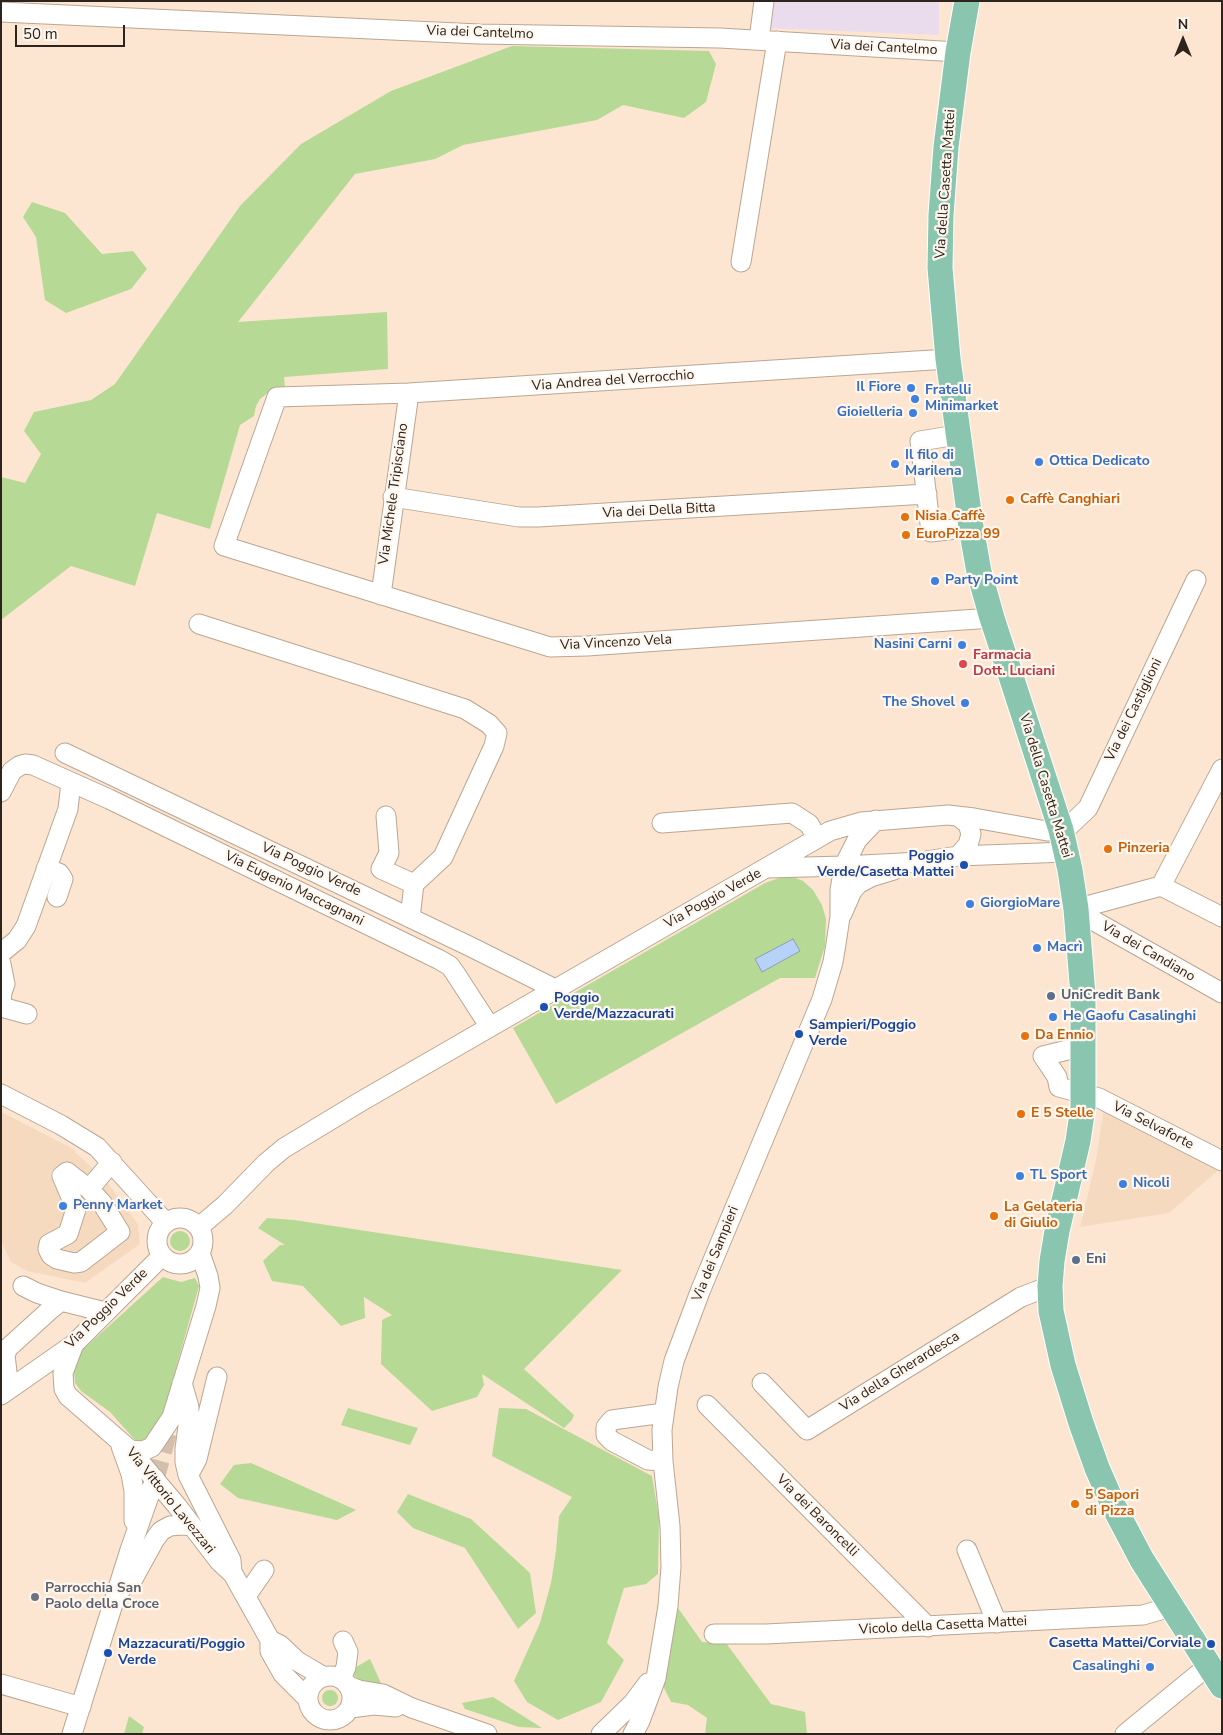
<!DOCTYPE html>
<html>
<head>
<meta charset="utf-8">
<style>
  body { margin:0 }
  #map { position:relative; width:1223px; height:1735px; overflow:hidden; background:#fce6d1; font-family:"Nunito Sans",sans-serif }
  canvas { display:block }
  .frame { position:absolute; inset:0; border:2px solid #2d251d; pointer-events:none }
  .north { position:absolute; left:1158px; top:15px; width:50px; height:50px; -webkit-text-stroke:4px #fff6ee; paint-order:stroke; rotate:0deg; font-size:14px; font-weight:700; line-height:20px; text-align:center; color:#2d251d }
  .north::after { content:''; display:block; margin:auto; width:18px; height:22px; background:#2d251d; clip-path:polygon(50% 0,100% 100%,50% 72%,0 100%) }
  .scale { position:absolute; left:15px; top:25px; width:110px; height:22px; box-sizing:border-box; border:2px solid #2d251d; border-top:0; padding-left:6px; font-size:15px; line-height:18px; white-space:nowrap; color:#2d251d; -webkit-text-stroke:4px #fff6ee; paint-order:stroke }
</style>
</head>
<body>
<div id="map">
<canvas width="1223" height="1735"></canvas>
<div class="frame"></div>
<div class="north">N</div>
<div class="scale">50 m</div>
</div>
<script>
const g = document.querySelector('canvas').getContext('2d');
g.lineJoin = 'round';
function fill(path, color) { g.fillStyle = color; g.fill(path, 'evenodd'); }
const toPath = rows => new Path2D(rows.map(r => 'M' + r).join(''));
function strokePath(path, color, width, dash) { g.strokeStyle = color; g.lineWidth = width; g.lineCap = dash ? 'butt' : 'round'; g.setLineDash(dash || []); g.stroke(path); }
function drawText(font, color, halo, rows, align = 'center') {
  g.font = font + ' "Nunito Sans",sans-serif'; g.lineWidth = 4.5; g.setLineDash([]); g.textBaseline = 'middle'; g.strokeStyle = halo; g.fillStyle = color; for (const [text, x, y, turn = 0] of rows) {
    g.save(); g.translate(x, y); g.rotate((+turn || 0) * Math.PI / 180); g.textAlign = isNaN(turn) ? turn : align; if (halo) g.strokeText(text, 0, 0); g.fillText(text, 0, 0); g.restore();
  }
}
fill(toPath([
  [1104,1108,1222,1167,1169,1213,1080,1227,1096,1160],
  [1,1112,70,1147,107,1182,138,1224,140,1244,85,1283,27,1271,11,1262,1,1241]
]), '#f6dac0');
fill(toPath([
  [772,1,939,1,939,35,768,28]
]), '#eadbed');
fill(toPath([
  [512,46,709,51,716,64,706,102,684,118,623,105,597,120,463,145,435,159,355,174,238,322,387,312,388,369,284,377,285,387,277,388,269,392,260,399,256,406,254,416,240,425,210,529,157,513,135,586,71,566,1,620,1,477,25,483,41,454,24,431,34,412,91,400,115,384,240,206,301,144,391,91],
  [32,202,65,213,102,254,133,251,147,269,131,289,66,313,45,300,36,237,23,217],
  [782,877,793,877,803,881,813,890,822,905,826,919,825,946,815,978,780,978,556,1104,513,1028,765,883],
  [267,1218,294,1220,622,1270,524,1369,574,1415,572,1420,564,1428,482,1374,484,1385,477,1397,432,1411,381,1364,382,1320,392,1315,364,1297,365,1318,341,1326,303,1286,272,1281,263,1261,280,1245,285,1245,258,1228],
  '170 1241a10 10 0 1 1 20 0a10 10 0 1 1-20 0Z',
  [163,1277,181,1282,195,1278,199,1286,159,1429,145,1441,136,1441,110,1412,81,1391,75,1383,74,1371,79,1353],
  [348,1408,418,1428,410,1445,341,1425],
  [499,1408,526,1409,652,1476,659,1518,658,1574,646,1584,624,1588,607,1643,624,1660,601,1702,558,1720,527,1702,514,1681,540,1623,551,1583,556,1551,559,1516,572,1497,492,1456],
  [251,1463,356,1510,337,1520,238,1498,220,1484,234,1465],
  [408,1494,471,1519,530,1573,536,1613,518,1629,465,1548,413,1528,397,1512],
  [678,1608,702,1642,726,1643,771,1704,805,1712,807,1734,705,1734,707,1718,688,1705,671,1702,663,1686],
  [370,1659,381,1683,362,1683,349,1671],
  '322 1698a8 8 0 1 1 16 0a8 8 0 1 1-16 0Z',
  [493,1697,542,1728,519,1727,465,1709,462,1703],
  [129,1716,144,1727,142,1734,124,1734]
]), '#b6d996');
const water = toPath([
  [793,939,800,951,762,972,755,959,793,939]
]);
fill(water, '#b6d2f9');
strokePath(water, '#8d9eb7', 1);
strokePath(toPath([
  [155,1479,171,1420]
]), '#d3bfad', 19, [19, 9]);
const minor = toPath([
  [1,12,479,34,720,38,958,52],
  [759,40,764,1],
  [741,262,777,41],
  [948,359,409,393,277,397,224,546,550,647,587,646,992,618],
  [957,435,920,441,931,532,971,527],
  [393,497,519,517,538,517,927,494],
  [381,595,409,393],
  [199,624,465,709,489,724,497,733,494,746,443,857,414,884,381,869,389,853,386,816],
  [65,753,469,946,555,989],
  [1,792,12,771,19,766,25,764,33,765,109,799,440,960,450,966,455,973,490,1027],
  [662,823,792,813,809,824,817,838],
  [958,856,968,845,971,834,968,824,958,816],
  [768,868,844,866,920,862,958,856,1066,852],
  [46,869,59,873,63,879,57,897],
  [1161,886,1222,769],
  [1076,909,1096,922,1222,993],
  [1076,909,1161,886,1222,917],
  [842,914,852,891,858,884,871,877,894,870],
  [410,918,414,884],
  [1,953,17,940,26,926,68,809,71,782],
  [1,964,5,984,2,992,1,1003,5,1008,27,1014],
  [1084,1046,1043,1056,1057,1077,1059,1087,1099,1098,1222,1161],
  [1,1094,61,1125,97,1147,166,1223],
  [67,1172,89,1189,102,1203,120,1232,81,1262,74,1263,57,1259,51,1255,48,1249,49,1244,68,1234,76,1209,62,1176,67,1172],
  [89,1189,112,1162],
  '157 1241a23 23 0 1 1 46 0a23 23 0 1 1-46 0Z',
  [199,1227,225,1205,266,1163,284,1148,360,1102,830,831,861,822,948,815,974,818,1047,831,1061,830,1068,827,1088,808,1196,580],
  [23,1286,37,1293,61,1301],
  [74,1344,63,1373,64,1389,68,1396,130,1450,177,1506,219,1561,233,1574,270,1640,270,1651,283,1674,308,1699],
  [182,1383,189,1407,189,1419,185,1449,185,1462,188,1475,231,1560,232,1572],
  [762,1383,807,1430,1021,1297,1050,1286],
  [9,1389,5,1355,8,1348,51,1309,61,1301,105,1312],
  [1,1395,74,1344,162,1256],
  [707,1405,928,1627],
  [121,1446,131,1474,134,1491,134,1521],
  [130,1450,143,1451,152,1447,172,1417,206,1306,210,1288,208,1276,200,1253],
  [663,1461,648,1460,612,1441,606,1435,606,1427,612,1420,664,1413],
  [189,1474,197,1459,217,1377],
  [967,1550,997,1623],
  [121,1589,133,1579,155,1539,161,1531,170,1526,182,1525,192,1526],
  [246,1596,264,1570],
  [714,1634,766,1634,1143,1615,1171,1607],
  [270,1640,280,1645,297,1661,324,1677],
  '308 1698a22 22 0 1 1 44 0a22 22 0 1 1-44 0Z',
  [341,1679,346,1667,348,1652,343,1641],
  [1,1684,81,1707],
  [348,1686,359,1690,383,1694,412,1708,487,1734],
  [350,1708,374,1705,396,1707],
  [72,1734,130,1550,155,1479],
  [601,1734,633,1703,648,1683],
  [633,1734,640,1721,656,1678,668,1606,671,1567,670,1526,663,1461,662,1430,668,1387,674,1361,701,1289,822,999,833,962,836,944,840,917,840,890,844,866,857,840,876,820],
  [1125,1734,1208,1666]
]);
const major = toPath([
  [967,1,958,52,946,147,941,215,940,268,948,359,971,527,979,572,992,618,1061,830,1070,870,1076,909,1083,995,1083,1107,1078,1141,1057,1231,1052,1261,1050,1286,1051,1311,1063,1365,1081,1423,1097,1468,1114,1507,1142,1560,1222,1686]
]);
strokePath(minor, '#bba692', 21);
strokePath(major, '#fff', 27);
strokePath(minor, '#fff', 19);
strokePath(major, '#89c5af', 25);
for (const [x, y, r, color] of [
  [911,388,5,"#3f7fe0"],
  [915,399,5,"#3f7fe0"],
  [913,413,5,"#3f7fe0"],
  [1039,462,5,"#3f7fe0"],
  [895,464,5,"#3f7fe0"],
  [1010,500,5,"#e8710a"],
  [905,517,5,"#e8710a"],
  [906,535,5,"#e8710a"],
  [935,581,5,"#3f7fe0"],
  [962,645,5,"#3f7fe0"],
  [963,664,5,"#e0444e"],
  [965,703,5,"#3f7fe0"],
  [1108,849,5,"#e8710a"],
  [964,865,5,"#1a4fb4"],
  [970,904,5,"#3f7fe0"],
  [1037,948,5,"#3f7fe0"],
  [1051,996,5,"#5c6f8a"],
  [544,1007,5,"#1a4fb4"],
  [1053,1017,5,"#3f7fe0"],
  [799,1034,5,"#1a4fb4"],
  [1025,1036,5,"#e8710a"],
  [1021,1114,5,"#e8710a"],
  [1020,1176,5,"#3f7fe0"],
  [1123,1184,5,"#3f7fe0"],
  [63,1206,5,"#3f7fe0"],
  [994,1216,5,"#e8710a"],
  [1076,1260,5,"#5c6f8a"],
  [1075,1504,5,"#e8710a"],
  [35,1597,5,"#6b7280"],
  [1211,1644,5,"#1a4fb4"],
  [108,1653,5,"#1a4fb4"],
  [1150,1667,5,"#3f7fe0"]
]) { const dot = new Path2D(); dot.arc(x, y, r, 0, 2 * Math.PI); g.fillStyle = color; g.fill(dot); strokePath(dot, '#fff6ee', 2); }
drawText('14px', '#2d251d', '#fff6ee', [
  ["Via dei Cantelmo",480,33,2],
  ["Via dei Cantelmo",884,48,3],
  ["Via della Casetta Mattei",946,184,-86],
  ["Via Andrea del Verrocchio",613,381,-4],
  ["Via Michele Tripisciano",394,494,-82],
  ["Via dei Della Bitta",659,511,-3],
  ["Via Vincenzo Vela",616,643,-3],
  ["Via dei Castiglioni",1134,710,-64],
  ["Via della Casetta Mattei",1045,786,73],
  ["Via Poggio Verde",311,870,25],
  ["Via Eugenio Maccagnani",294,889,26],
  ["Via Poggio Verde",713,899,-29],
  ["Via dei Candiano",1148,952,30],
  ["Via Selvaforte",1153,1126,27],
  ["Via dei Sampieri",716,1254,-68],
  ["Via Poggio Verde",107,1309,-44],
  ["Via della Gherardesca",900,1372,-32],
  ["Via Vittorio Lavezzari",170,1501,51],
  ["Via dei Baroncelli",817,1516,45],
  ["Vicolo della Casetta Mattei",943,1626,-3]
]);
drawText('bold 14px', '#366cbe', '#fff6ee', [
  ["Il Fiore",901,388,"right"],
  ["Fratelli",925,391],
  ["Minimarket",925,407],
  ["Gioielleria",903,413,"right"],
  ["Il filo di",905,456],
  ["Marilena",905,472],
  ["Ottica Dedicato",1049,462],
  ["Party Point",945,581],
  ["Nasini Carni",952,645,"right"],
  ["The Shovel",955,703,"right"],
  ["GiorgioMare",980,904],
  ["Macrì",1047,948],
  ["He Gaofu Casalinghi",1063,1017],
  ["TL Sport",1030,1176],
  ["Nicoli",1133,1184],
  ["Penny Market",73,1206],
  ["Casalinghi",1140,1667,"right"]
], 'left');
drawText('bold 14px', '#c56008', '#fff6ee', [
  ["Caffè Canghiari",1020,500],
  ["Nisia Caffè",915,517],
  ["EuroPizza 99",916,535],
  ["Pinzeria",1118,849],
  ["Da Ennio",1035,1036],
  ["E 5 Stelle",1031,1114],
  ["La Gelateria",1004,1208],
  ["di Giulio",1004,1224],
  ["5 Sapori",1085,1496],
  ["di Pizza",1085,1512]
], 'left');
drawText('bold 14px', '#be3a42', '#fff6ee', [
  ["Farmacia",973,656],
  ["Dott. Luciani",973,672]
], 'left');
drawText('bold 14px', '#164399', '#fff6ee', [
  ["Poggio",954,857,"right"],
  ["Verde/Casetta Mattei",954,873,"right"],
  ["Poggio",554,999],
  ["Verde/Mazzacurati",554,1015],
  ["Sampieri/Poggio",809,1026],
  ["Verde",809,1042],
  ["Casetta Mattei/Corviale",1201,1644,"right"],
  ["Mazzacurati/Poggio",118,1645],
  ["Verde",118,1661]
], 'left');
drawText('bold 14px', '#4e5e75', '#fff6ee', [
  ["UniCredit Bank",1061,996],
  ["Eni",1086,1260]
], 'left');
drawText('bold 14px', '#5b616d', '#fff6ee', [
  ["Parrocchia San",45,1589],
  ["Paolo della Croce",45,1605]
], 'left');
</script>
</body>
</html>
